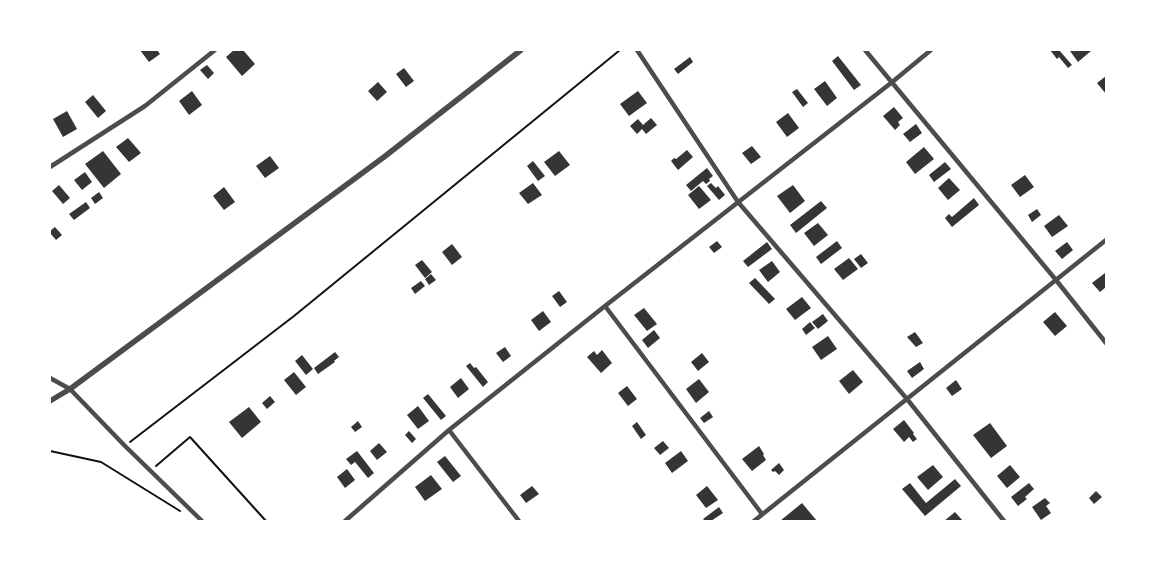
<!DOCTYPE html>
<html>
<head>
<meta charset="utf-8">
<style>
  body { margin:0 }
  #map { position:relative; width:1156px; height:571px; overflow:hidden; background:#fff; font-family:"Exo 2",sans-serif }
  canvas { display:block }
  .frame { position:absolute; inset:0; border:51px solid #fff; pointer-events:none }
</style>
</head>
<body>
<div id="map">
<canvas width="1156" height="571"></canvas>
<div class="frame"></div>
</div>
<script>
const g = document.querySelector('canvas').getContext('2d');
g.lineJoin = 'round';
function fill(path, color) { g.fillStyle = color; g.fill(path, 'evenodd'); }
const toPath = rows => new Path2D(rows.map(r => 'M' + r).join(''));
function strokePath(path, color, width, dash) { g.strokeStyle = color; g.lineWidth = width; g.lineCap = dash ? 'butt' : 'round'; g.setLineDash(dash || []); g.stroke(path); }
fill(toPath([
  [140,50,157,50,160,54,149,62],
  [234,50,243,50,255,64,242,76,226,57],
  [1050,50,1059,50,1072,65,1068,68,1059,57,1057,59],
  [1071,50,1090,50,1091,51,1078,62,1070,51],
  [838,56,861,85,854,90,832,61],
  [690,57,693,62,678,74,674,69],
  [207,65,214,73,208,79,200,70],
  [404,68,414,81,406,87,396,74],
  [1106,76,1106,94,1097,83],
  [825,81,837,98,827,106,814,89],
  [378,82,387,92,377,101,368,91],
  [797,89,808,103,803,107,792,92],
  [192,91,202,105,189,115,179,101],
  [638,91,647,103,629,116,620,104],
  [93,95,106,111,98,118,85,102],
  [894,107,903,118,898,122,900,125,895,130,883,116],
  [67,111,77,129,63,137,53,119],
  [788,113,799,128,787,137,776,122],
  [651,118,657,125,646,134,642,129,637,134,630,126,638,119,643,125],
  [916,124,922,133,910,142,903,134],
  [128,138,141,153,129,162,116,147],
  [752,146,761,157,751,164,742,153],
  [924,147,934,159,915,174,906,162],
  [687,150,693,157,678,170,671,161,674,158,676,159],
  [103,151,121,174,104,188,85,164],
  [559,151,570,165,555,176,544,162],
  [270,156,279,168,265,178,256,166],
  [533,161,545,176,538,181,527,166],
  [945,162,951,169,934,182,929,175],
  [707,168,713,176,709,179,710,181,706,184,703,181,691,191,686,185],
  [85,172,92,182,82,190,74,180],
  [1025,175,1034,187,1020,197,1011,185],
  [949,178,960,190,948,200,938,188],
  [533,183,542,195,528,204,519,193],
  [711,183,716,188,718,186,725,195,719,200,707,186],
  [59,185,70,198,63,204,52,191],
  [793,185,805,201,790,213,777,196],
  [699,186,711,200,699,209,688,195],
  [224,187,235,202,224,210,213,196],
  [99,192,103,198,95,204,91,198],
  [974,198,979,205,952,227,945,218,949,214,952,217],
  [821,201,827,208,796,233,790,225],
  [86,202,90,208,74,220,69,214],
  [1037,209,1041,215,1032,222,1028,215],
  [1059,215,1068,226,1052,237,1044,226],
  [818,223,828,235,814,246,804,233],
  [55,227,62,235,56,240,50,233,50,231],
  [717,241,722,247,714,253,709,247],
  [837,241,842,248,821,264,816,257],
  [767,242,772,249,748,267,743,261],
  [1067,242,1073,250,1062,259,1055,251],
  [452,244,462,257,452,265,442,252],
  [861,254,868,263,861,268,854,259],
  [849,258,858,269,843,280,834,269],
  [422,260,432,272,425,278,415,265],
  [772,261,780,272,768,282,759,270],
  [1105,273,1106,287,1100,292,1092,283],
  [431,274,436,280,429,285,425,279],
  [755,278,775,299,769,304,749,283],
  [421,281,425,286,415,294,411,288],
  [559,291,567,302,560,307,552,296],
  [802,297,811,308,795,320,786,309],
  [644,308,657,324,647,331,634,315],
  [543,311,551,322,539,331,531,320],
  [1055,312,1067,326,1055,336,1043,322],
  [823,314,828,321,818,329,812,322],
  [810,322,815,328,806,335,802,329],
  [654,330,660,338,648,348,642,340],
  [915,332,923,343,916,347,907,337],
  [828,336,837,349,821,360,812,347],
  [505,347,511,356,503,362,496,353],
  [602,350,612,363,601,373,587,357,594,351,597,355],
  [335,352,339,357,334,361,335,362,318,374,314,368],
  [702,353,709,362,698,371,691,362],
  [302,355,313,369,306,375,295,361],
  [920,362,924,369,912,378,907,371],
  [470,363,474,368,476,367,488,382,483,387,466,366],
  [853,370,863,382,849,394,839,381],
  [294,372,306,387,296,395,284,380],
  [461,378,469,389,458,398,450,387],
  [699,379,709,392,696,403,686,389],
  [956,380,962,389,952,396,946,388],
  [627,386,637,399,628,406,618,393],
  [428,394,446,416,441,420,423,398],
  [270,396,275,402,267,409,262,403],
  [418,406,429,421,418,429,407,415],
  [249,407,261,422,242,438,229,422],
  [709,411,713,417,704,423,700,418],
  [904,420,914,433,913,434,917,439,913,442,909,437,904,442,893,429],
  [358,421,362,427,355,432,351,427],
  [637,422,646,435,641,439,632,426],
  [990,423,1007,446,991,458,973,435],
  [409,431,416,439,412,443,405,435],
  [663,441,669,448,660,455,654,448],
  [379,443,387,452,377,460,370,451],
  [759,446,764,454,763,455,766,460,752,471,742,459],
  [357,451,374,473,368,478,355,462,351,465,346,459],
  [681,451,688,461,672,473,665,463],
  [445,456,461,476,453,482,437,462],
  [779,463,784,470,779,475,775,471,773,472,771,470],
  [933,465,943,477,928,490,917,477],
  [1010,465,1020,477,1007,488,997,476],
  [347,469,355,480,345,488,337,477],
  [431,475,442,489,425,501,415,487],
  [955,479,961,486,925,516,902,489,910,483,926,503],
  [1029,483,1034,489,1025,497,1027,499,1018,506,1011,497],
  [532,486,539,494,526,503,520,495],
  [707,486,718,500,706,508,696,495],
  [1096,491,1102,497,1094,504,1089,498],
  [1045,498,1050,503,1046,506,1051,513,1041,520,1032,507],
  [802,503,817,521,780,521],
  [719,507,723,513,711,521,705,521,703,519],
  [955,512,963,521,944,521]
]), '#353535');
strokePath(toPath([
  [130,442,294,316,620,50],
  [50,451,101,462,180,511],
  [156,466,190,437,266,521]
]), '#111', 2);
strokePath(toPath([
  [637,50,738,202,907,399,1004,521],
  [865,50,1056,280,1106,343],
  [50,167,145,106,215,50],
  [605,306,762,514],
  [50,378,70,389,125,446,202,521],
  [449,430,519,521],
  [345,521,449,430,605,306,891,83,931,50],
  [754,521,1106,240]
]), '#4c4c4c', 4.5);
strokePath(toPath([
  [50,401,70,389,384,157,521,50]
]), '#4c4c4c', 5.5);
</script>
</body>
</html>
